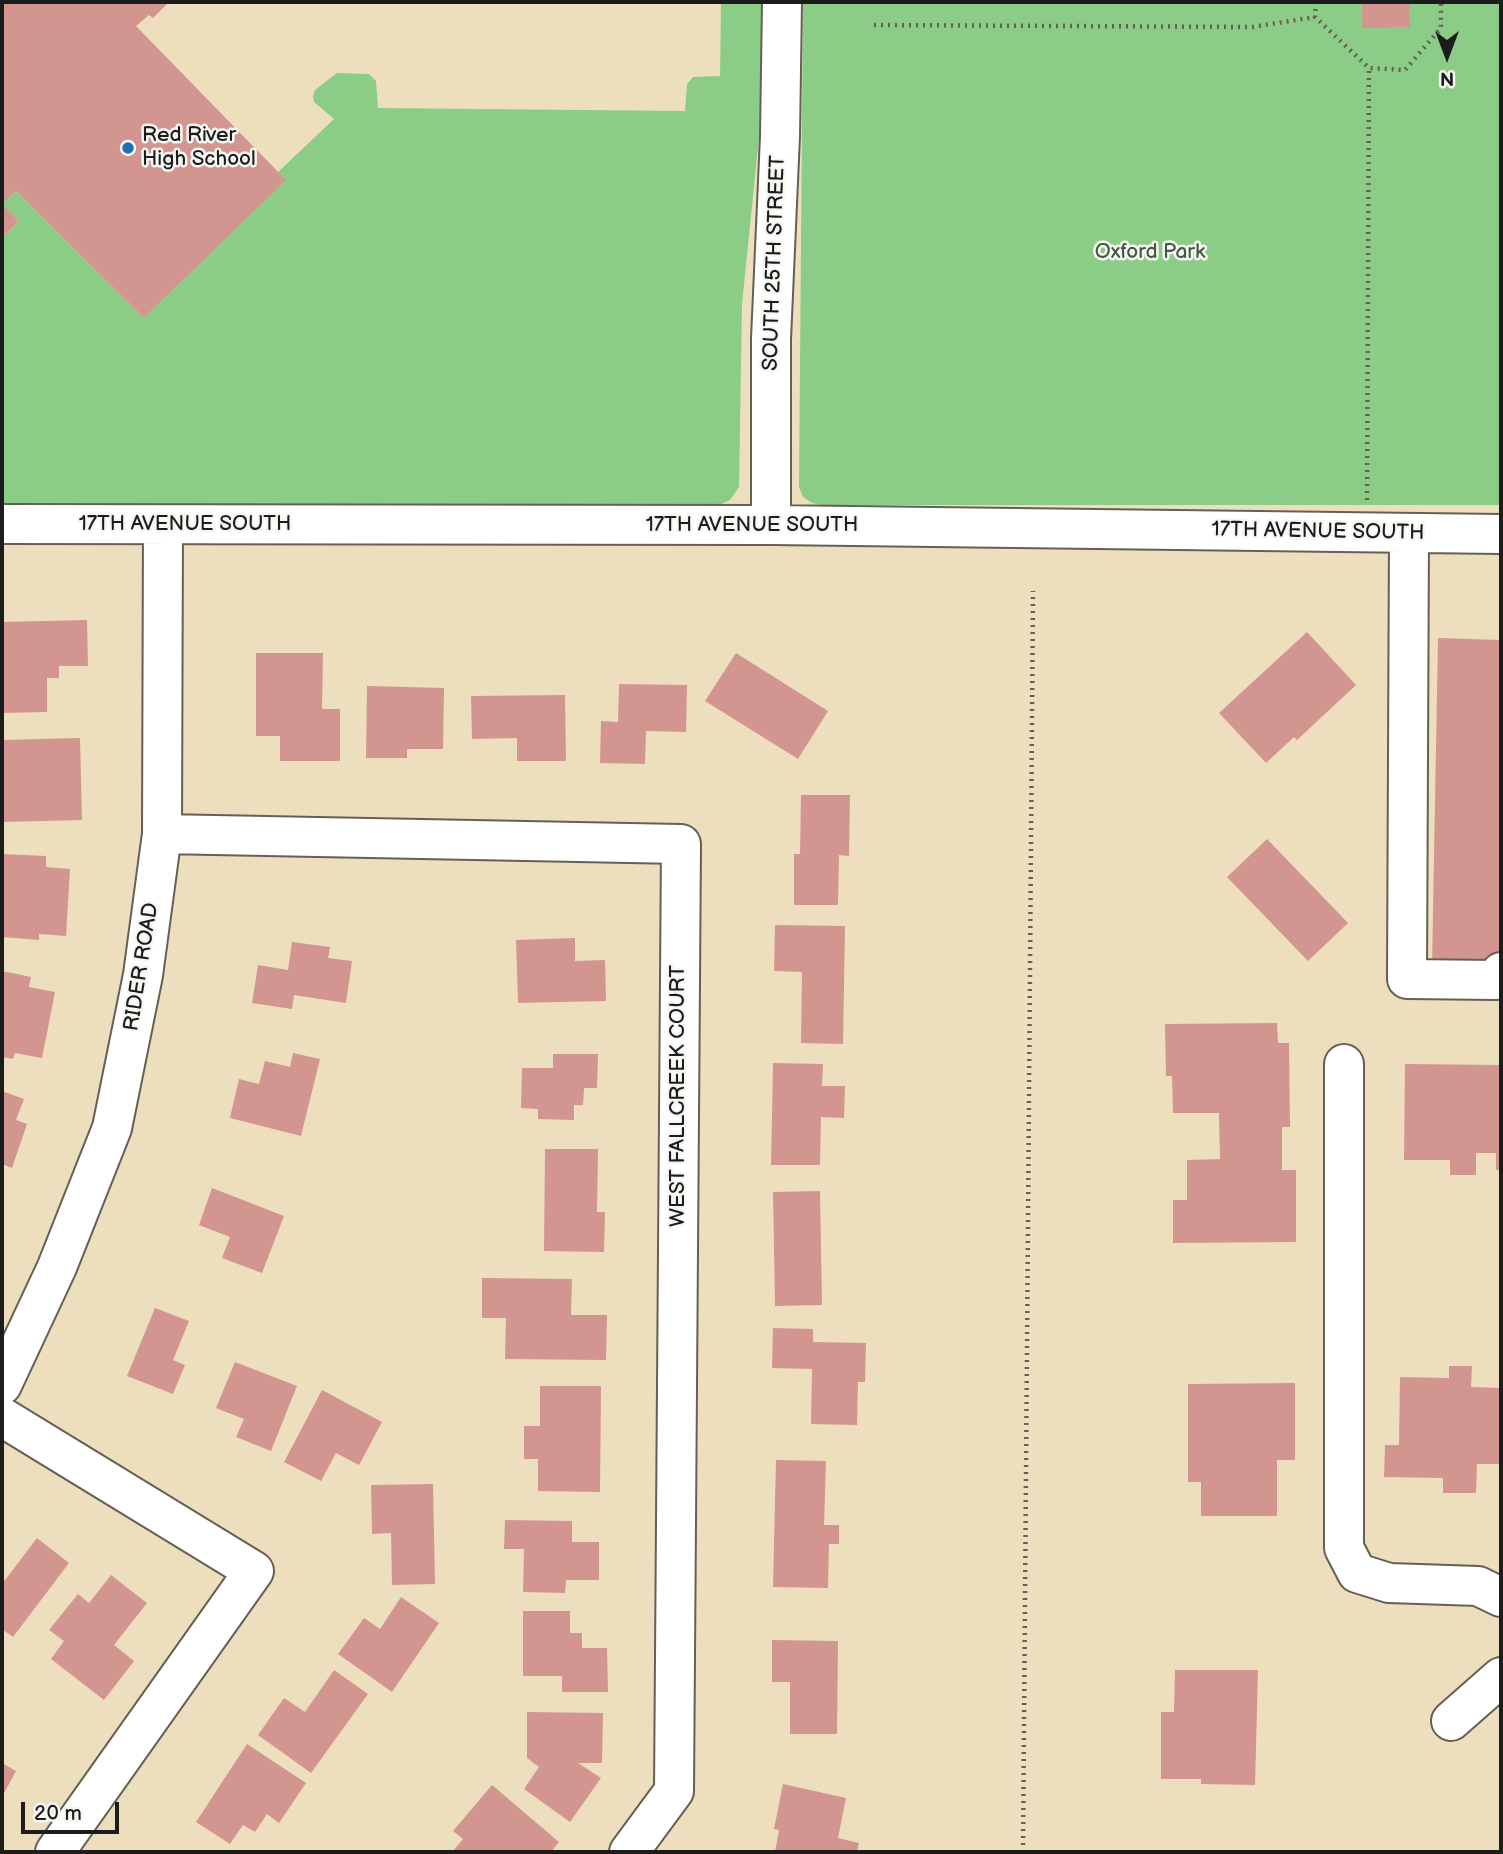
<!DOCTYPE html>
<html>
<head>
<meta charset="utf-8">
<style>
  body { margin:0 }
  #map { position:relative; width:1503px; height:1854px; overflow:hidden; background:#eddfbd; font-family:"Balsamiq Sans",sans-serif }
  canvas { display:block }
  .frame { position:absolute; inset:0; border:4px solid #1c1c1c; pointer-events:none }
  .north { position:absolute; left:1412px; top:21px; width:70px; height:70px; -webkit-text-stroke:5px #f6f6f2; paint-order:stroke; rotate:180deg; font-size:19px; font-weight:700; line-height:28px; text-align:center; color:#1c1c1c }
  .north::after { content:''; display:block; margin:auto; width:24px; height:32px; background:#1c1c1c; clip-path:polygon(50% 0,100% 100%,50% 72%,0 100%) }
  .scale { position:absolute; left:21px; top:1802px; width:98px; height:32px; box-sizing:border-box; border:4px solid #1c1c1c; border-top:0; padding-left:9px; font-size:21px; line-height:24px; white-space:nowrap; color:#1c1c1c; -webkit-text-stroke:5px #f6f6f2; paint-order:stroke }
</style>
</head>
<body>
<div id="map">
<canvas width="1503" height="1854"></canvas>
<div class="frame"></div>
<div class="north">N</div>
<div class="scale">20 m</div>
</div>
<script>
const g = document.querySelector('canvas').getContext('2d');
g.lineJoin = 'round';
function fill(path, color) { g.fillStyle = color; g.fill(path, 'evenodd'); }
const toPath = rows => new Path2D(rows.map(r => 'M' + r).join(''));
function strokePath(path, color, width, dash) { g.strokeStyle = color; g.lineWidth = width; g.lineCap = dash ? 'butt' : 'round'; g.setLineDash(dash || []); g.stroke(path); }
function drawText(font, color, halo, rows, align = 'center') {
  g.font = font + ' "Balsamiq Sans",sans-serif'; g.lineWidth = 5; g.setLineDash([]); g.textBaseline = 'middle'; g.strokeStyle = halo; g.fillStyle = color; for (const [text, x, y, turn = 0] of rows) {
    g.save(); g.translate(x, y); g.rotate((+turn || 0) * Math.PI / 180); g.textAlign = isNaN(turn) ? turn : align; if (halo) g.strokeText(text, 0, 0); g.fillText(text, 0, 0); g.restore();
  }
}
fill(toPath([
  [721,2,761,2,761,118,742,304,739,487,730,500,717,506,2,504,2,238,19,221,2,204,16,191,144,318,285,180,278,172,334,119,314,102,313,96,315,90,337,73,369,74,376,81,378,108,685,111,687,84,693,77,720,76],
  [803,2,1501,2,1501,505,822,505,812,503,803,497,799,487]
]), '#8bcd86');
fill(toPath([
  [2,2,169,2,153,18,149,15,136,26,286,180,144,318,16,191,2,204],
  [1362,2,1409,2,1410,27,1362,28],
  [2,204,19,221,2,238],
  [87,620,88,666,59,666,59,678,47,678,47,712,2,713,2,622],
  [1307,632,1356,685,1297,740,1294,737,1266,763,1219,713],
  [1438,638,1501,640,1499,968,1432,966],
  [256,653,323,653,322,709,340,709,340,761,280,761,280,736,256,736],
  [736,653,828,711,798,759,705,701],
  [619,684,687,685,686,732,646,731,645,764,600,763,601,721,618,722],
  [367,686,444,688,443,749,407,749,407,758,366,758],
  [565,695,566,761,517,761,517,738,472,739,471,696],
  [80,738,82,820,2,822,2,740],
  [801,795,850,795,849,856,839,855,838,905,794,905,794,854,800,854],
  [1267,839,1348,923,1308,961,1227,877],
  [2,854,46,856,46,867,70,869,66,936,39,934,39,940,2,937],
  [775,925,845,926,843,1044,801,1043,802,972,774,971],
  [575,938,575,961,605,960,606,1001,518,1003,516,940],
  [292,942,330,947,328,958,352,961,346,1003,294,995,292,1009,252,1003,258,965,288,970],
  [2,971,31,977,29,987,55,992,42,1058,15,1053,13,1059,2,1057],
  [1277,1023,1278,1043,1289,1043,1290,1127,1282,1127,1282,1170,1296,1170,1296,1242,1173,1243,1173,1200,1187,1200,1187,1160,1220,1159,1219,1113,1173,1113,1172,1076,1166,1076,1165,1024],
  [293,1053,320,1059,301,1136,230,1118,239,1079,259,1084,265,1061,290,1067],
  [553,1054,598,1054,597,1088,584,1088,583,1105,574,1105,574,1120,538,1119,538,1109,521,1108,522,1068,553,1068],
  [773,1063,823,1064,822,1086,845,1086,844,1118,821,1117,820,1165,771,1165],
  [1405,1064,1501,1065,1501,1170,1496,1170,1496,1153,1476,1153,1476,1175,1450,1175,1450,1160,1404,1160],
  [2,1091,24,1099,16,1120,27,1124,12,1168,2,1164],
  [545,1149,598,1149,597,1212,605,1212,604,1252,544,1251],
  [212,1188,284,1216,262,1273,222,1258,230,1237,199,1225],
  [820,1191,822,1305,775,1306,773,1192],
  [482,1278,572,1279,571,1315,607,1315,606,1360,505,1359,506,1318,482,1318],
  [155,1308,189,1321,173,1360,185,1365,173,1394,127,1376],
  [773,1328,813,1329,813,1342,866,1343,865,1382,858,1382,857,1425,811,1424,812,1369,772,1368],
  [235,1362,297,1386,271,1451,236,1437,244,1419,216,1408],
  [1449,1366,1472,1366,1471,1387,1501,1388,1501,1464,1477,1464,1476,1493,1443,1493,1443,1478,1384,1477,1385,1445,1399,1445,1400,1377,1449,1378],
  [1295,1383,1295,1460,1277,1460,1277,1516,1201,1516,1201,1482,1188,1482,1188,1384],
  [540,1386,601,1386,600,1492,538,1491,538,1459,524,1459,524,1426,540,1426],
  [322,1390,382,1422,359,1465,336,1453,321,1481,284,1462],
  [776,1460,826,1461,824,1525,839,1525,839,1544,829,1544,828,1588,773,1587],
  [433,1484,435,1584,392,1585,391,1533,372,1534,371,1485],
  [505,1520,572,1521,572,1542,599,1542,599,1580,566,1580,565,1593,523,1592,524,1549,504,1549],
  [37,1538,69,1563,13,1637,2,1629,2,1584],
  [111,1575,147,1603,114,1645,134,1661,104,1700,51,1659,64,1641,49,1630,78,1594,89,1603],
  [401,1597,439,1623,392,1692,338,1654,364,1618,380,1629],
  [523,1611,570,1611,570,1633,582,1633,582,1648,607,1648,608,1692,562,1692,562,1676,523,1676],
  [772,1640,838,1641,837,1734,790,1734,790,1682,772,1682],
  [334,1670,368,1694,311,1773,258,1735,284,1698,305,1712],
  [1175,1670,1258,1670,1255,1785,1201,1784,1201,1779,1161,1779,1161,1712,1174,1712],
  [527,1712,603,1713,602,1763,578,1763,601,1778,570,1822,524,1789,539,1767,527,1758],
  [247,1744,306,1783,279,1823,267,1814,255,1832,243,1825,230,1844,196,1822],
  [2,1763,16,1771,2,1797],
  [783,1784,846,1798,838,1838,859,1843,857,1852,775,1852,779,1830,774,1829],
  [492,1785,559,1842,551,1852,452,1852,463,1839,453,1831]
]), '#d3958f');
const minor = toPath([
  [2,524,771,525,1501,534],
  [771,525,771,339,780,136,782,2],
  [1409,533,1407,979,1496,980,1501,972],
  [162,834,681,844,674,1791,629,1852],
  [1344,1064,1344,1548,1357,1573,1389,1583,1478,1586,1501,1597],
  [2,1385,57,1267,112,1128,143,975,162,834,163,525],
  [2,1417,254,1571,55,1852],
  [1451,1721,1501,1677]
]);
strokePath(minor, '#656054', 42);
strokePath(toPath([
  [1316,2,1315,17,1369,68,1405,70,1441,28,1441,2],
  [874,25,1252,27,1315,17],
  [1367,500,1369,68],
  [1023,1852,1033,591]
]), '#656054', 4.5, [2, 5]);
strokePath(minor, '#fff', 38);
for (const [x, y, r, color] of [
  [128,148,7,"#1f6fb2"]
]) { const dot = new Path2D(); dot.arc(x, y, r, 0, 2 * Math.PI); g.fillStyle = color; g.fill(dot); strokePath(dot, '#f6f6f2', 2.5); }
drawText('21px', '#1c1c1c', '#f6f6f2', [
  ["Red River",142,136],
  ["High School",142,160]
], 'left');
drawText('21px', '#435a41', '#f6f6f2', [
  ["Oxford Park",1150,253]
]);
drawText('21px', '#1c1c1c', '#f6f6f2', [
  ["SOUTH 25TH STREET",775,263,-88],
  ["17TH AVENUE SOUTH",185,525],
  ["17TH AVENUE SOUTH",752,526],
  ["17TH AVENUE SOUTH",1318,532,1],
  ["RIDER ROAD",142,967,-81],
  ["WEST FALLCREEK COURT",679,1096,-90]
]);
</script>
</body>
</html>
